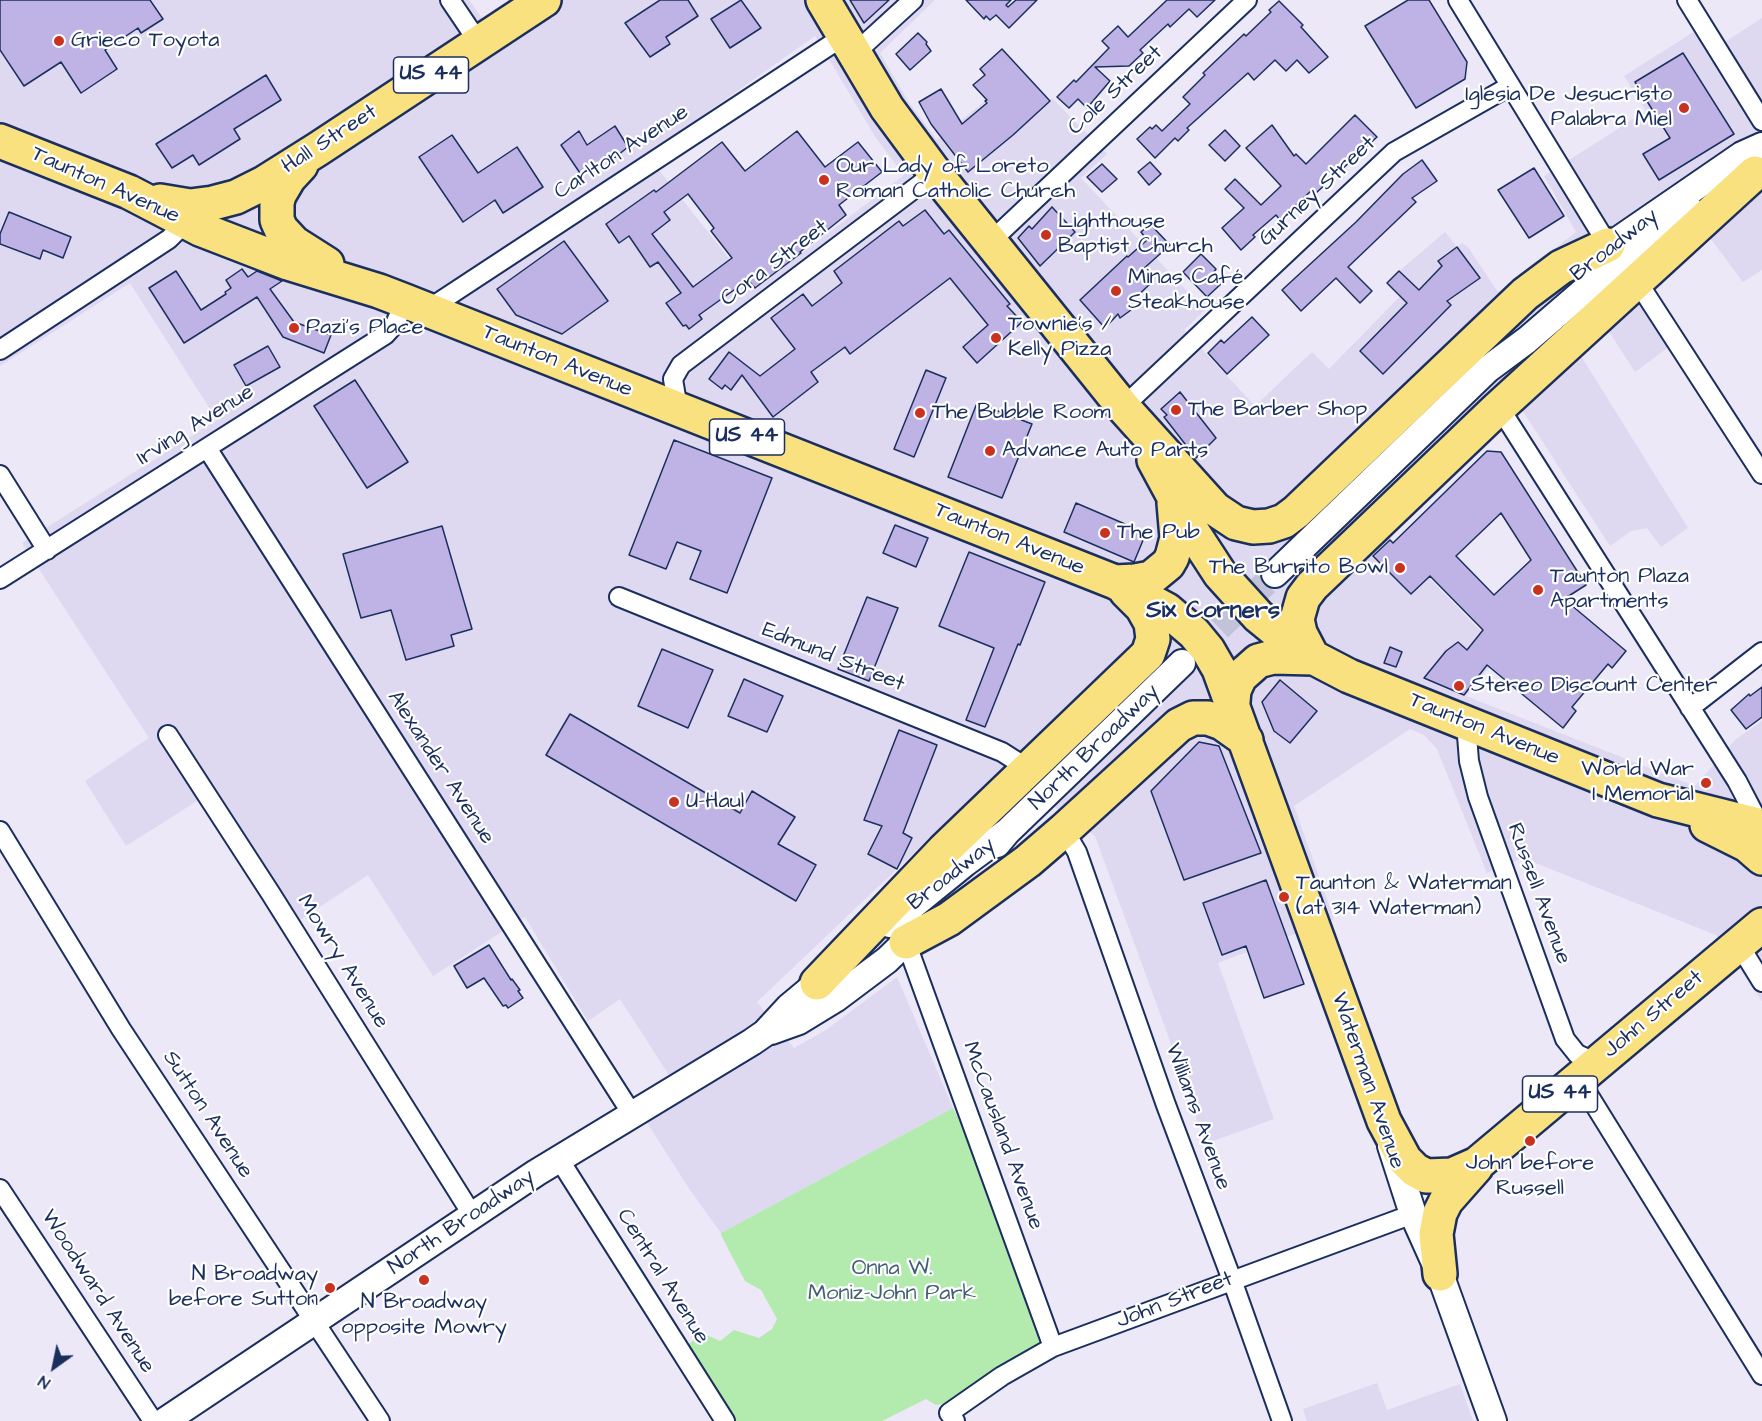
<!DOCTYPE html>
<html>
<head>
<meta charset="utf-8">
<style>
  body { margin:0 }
  #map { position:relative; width:1762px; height:1421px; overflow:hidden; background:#ece8f7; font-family:"Architects Daughter",sans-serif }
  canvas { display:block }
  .north { position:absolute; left:24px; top:1337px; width:60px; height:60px; -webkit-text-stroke:4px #fff; paint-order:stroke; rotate:213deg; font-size:16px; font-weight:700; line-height:24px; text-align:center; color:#1b2f5e }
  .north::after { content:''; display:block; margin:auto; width:21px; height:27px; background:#1b2f5e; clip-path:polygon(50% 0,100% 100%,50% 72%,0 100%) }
</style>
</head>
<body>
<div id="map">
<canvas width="1762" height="1421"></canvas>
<div class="north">N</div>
</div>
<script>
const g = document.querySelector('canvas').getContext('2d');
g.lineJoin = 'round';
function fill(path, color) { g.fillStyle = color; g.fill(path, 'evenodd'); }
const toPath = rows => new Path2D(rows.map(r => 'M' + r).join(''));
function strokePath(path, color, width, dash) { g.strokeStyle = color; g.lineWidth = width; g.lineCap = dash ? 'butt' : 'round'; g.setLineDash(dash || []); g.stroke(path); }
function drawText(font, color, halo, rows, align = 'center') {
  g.font = font + ' "Architects Daughter",sans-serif'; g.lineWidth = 4.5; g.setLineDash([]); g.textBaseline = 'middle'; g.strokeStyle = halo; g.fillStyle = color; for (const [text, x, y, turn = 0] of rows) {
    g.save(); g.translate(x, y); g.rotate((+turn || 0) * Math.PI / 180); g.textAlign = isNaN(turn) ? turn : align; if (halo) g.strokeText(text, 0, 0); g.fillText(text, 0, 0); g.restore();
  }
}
fill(toPath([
  [0,0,469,0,482,18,509,0,935,0,880,53,908,101,937,140,985,101,1020,69,1049,101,1052,98,1107,154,1081,178,1205,310,1184,330,1255,406,1312,352,1329,369,1412,284,1399,271,1445,232,1457,247,1462,243,1468,247,1498,292,1576,232,1544,176,1646,111,1624,76,1703,26,1717,47,1762,18,1762,270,1743,282,1687,207,1616,257,1674,343,1635,372,1608,330,1581,356,1688,528,1661,547,1647,528,1631,531,1610,546,1502,379,1362,509,1501,652,1466,696,1695,786,1735,740,1762,721,1762,1001,1716,935,1523,858,1487,873,1437,749,1424,735,1410,729,1294,806,1334,919,1218,963,1274,1119,1205,1144,1166,1030,1095,836,1002,769,757,1002,794,1048,826,1030,897,977,953,1108,721,1233,690,1190,639,1110,676,1086,620,999,588,1021,525,917,433,976,368,875,300,920,216,789,126,846,85,781,149,738,22,543,217,420,130,283,0,366],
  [815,36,876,138,904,175,754,290,647,155],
  [1377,1383,1387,1410,1460,1384,1473,1421,1307,1421,1303,1409]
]), '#ded8f1');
fill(toPath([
  [953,1108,1008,1217,1044,1342,993,1372,953,1402,936,1405,926,1399,882,1421,732,1421,684,1348,702,1333,720,1341,734,1330,759,1338,772,1329,777,1319,761,1290,745,1281,721,1235,721,1233]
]), '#b3ebaf');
const building = toPath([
  [0,0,150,0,163,19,141,33,138,28,105,50,117,69,81,93,61,62,24,86,0,50,0,0],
  [660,0,688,0,698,16,666,37,670,44,650,57,625,23,660,0],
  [741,0,761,28,730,48,711,19,741,0],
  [850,0,889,0,864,23,850,0],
  [966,0,1011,0,1006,5,1008,7,1016,0,1037,0,1009,28,996,15,990,20,986,16,984,19,966,0],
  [1167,0,1215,0,1197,17,1189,9,1170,27,1168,24,1140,50,1143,53,1129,66,1095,67,1110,81,1087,108,1078,99,1069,108,1057,97,1074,80,1076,82,1109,48,1102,41,1118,26,1128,37,1167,0],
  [1408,0,1429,0,1467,62,1465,79,1416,108,1365,26,1408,0],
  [1279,1,1303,25,1301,27,1328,57,1309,73,1297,60,1286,71,1275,60,1254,80,1248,73,1187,128,1189,130,1178,141,1175,138,1155,158,1137,139,1150,127,1152,129,1156,125,1162,131,1190,104,1183,97,1205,75,1203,73,1244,34,1246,36,1271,12,1269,10,1279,1],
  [918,33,927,42,926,44,931,51,910,70,896,54,918,33],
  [1002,49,1050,101,1013,135,968,172,931,124,919,102,941,89,962,124,987,103,985,101,987,100,973,85,985,75,980,69,1002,49],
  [1683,53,1734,134,1659,180,1643,154,1670,138,1635,82,1683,53],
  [266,75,281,100,234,129,240,139,199,165,193,155,172,168,156,144,266,75],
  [1355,115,1377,137,1316,193,1312,190,1280,220,1276,215,1253,235,1255,237,1241,250,1222,228,1244,208,1225,189,1235,179,1261,205,1281,186,1246,148,1272,125,1294,156,1296,154,1306,164,1355,115],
  [615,126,628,147,613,159,610,156,582,176,561,145,579,131,587,145,615,126],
  [1225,130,1240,146,1225,161,1209,145,1225,130],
  [797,131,825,167,858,142,882,172,839,205,846,215,800,252,801,253,755,288,748,280,699,315,702,319,689,329,686,325,683,326,666,303,681,293,658,262,650,267,629,236,619,243,606,224,654,190,656,192,722,142,745,171,797,131],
  [688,194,714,228,711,231,732,258,693,287,652,234,670,220,664,212,688,194],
  [452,135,478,173,517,147,543,187,503,213,495,200,463,222,419,157,452,135],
  [1422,160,1437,181,1412,198,1416,202,1348,267,1372,291,1360,303,1336,278,1301,311,1282,290,1356,222,1403,174,1422,160],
  [1150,162,1161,174,1149,185,1138,172,1150,162],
  [1102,164,1117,179,1102,192,1087,177,1102,164],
  [1534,168,1564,216,1529,238,1498,190,1534,168],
  [1052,207,1075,232,1040,266,1018,238,1029,226,1032,229,1052,207],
  [925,210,944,234,949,230,1010,304,1007,306,1022,322,977,363,963,347,988,325,950,278,850,354,845,347,811,372,818,382,773,417,742,375,731,390,725,385,722,389,709,379,729,352,760,376,795,349,771,318,803,294,812,306,842,283,834,271,899,221,903,226,925,210],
  [9,212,71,237,63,258,43,250,40,259,0,244,0,234,9,212],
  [1150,224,1170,245,1141,271,1152,282,1128,305,1131,310,1120,318,1118,314,1105,328,1080,300,1127,256,1128,257,1147,240,1141,232,1150,224],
  [564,241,608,301,562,334,516,315,497,289,564,241],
  [1457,247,1480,278,1447,301,1451,305,1383,374,1360,351,1407,303,1387,283,1399,271,1419,290,1442,266,1438,261,1457,247],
  [1201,254,1216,269,1214,272,1223,282,1207,297,1183,272,1201,254],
  [242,269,248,277,257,271,282,281,270,289,294,322,331,335,324,353,283,337,257,297,184,343,149,288,176,271,201,310,226,294,225,292,231,288,226,280,242,269],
  [1252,317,1269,335,1227,374,1208,353,1221,340,1224,343,1252,317],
  [268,346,280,367,246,386,234,365,268,346],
  [926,370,946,378,914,457,894,449,926,370],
  [355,380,408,462,367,488,314,406,355,380],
  [1180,392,1216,438,1196,458,1164,417,1167,415,1161,409,1180,392],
  [977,403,1032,424,1002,498,948,477,977,403],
  [674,440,772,478,727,593,690,579,701,551,677,542,666,569,629,555,674,440],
  [1487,451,1501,452,1586,585,1564,599,1626,651,1612,668,1608,664,1572,707,1576,711,1563,728,1487,665,1464,695,1424,678,1446,651,1458,642,1467,650,1483,630,1430,576,1411,594,1373,556,1390,540,1393,543,1487,451],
  [1501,513,1531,560,1494,595,1456,556,1501,513],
  [1076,503,1146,533,1134,562,1064,532,1076,503],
  [895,525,928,538,916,567,883,553,895,525],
  [442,526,472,629,451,635,454,646,406,660,391,610,361,618,343,554,442,526],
  [969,552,1045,582,1020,645,1018,644,985,727,966,720,994,648,939,626,969,552],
  [867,597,898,608,869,681,838,669,867,597],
  [1390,647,1402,652,1396,667,1384,663,1390,647],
  [662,649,713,670,688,728,638,706,662,649],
  [744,679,783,696,767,732,728,716,744,679],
  [1280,680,1317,711,1290,743,1274,731,1262,702,1280,680],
  [1762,687,1762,717,1746,729,1731,710,1749,694,1750,696,1762,687],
  [570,714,740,813,752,791,795,817,778,844,816,865,796,901,546,755,570,714],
  [899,730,937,745,903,833,912,838,897,869,868,854,882,826,864,820,899,730],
  [1199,742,1219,746,1261,853,1184,880,1151,791,1199,742],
  [1266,880,1304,984,1264,998,1246,946,1222,955,1203,903,1266,880],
  [489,945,511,980,512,979,520,990,518,991,523,998,508,1008,506,1005,503,1006,484,978,467,988,454,966,489,945]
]);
fill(building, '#beb3e4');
strokePath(building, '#1b2f5e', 1.5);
strokePath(toPath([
  [1191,655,1275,574]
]), '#c2c3d8', 26, [26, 13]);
const street = toPath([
  [450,0,479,43],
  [1458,0,1608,245],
  [1687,0,1762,121],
  [854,54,913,0],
  [990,242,1247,0],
  [1637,281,1762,474],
  [427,310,844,36],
  [0,350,169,239,186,222],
  [1123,407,1394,152,1510,86],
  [678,409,673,379,681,365,935,173],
  [1496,410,1508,421,1737,781,1760,825],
  [207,448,632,1114],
  [0,475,47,550],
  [0,579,385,335,395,324,405,301],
  [619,597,1002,752,1027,768],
  [1690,708,1762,652],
  [1466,723,1469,761,1478,797,1565,1039,1577,1054,1596,1063],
  [168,735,271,894,473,1216],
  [1064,830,1077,852,1166,1105,1232,1280,1282,1421],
  [0,831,121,1029,380,1421],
  [906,942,1053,1347],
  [1738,943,1762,982],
  [1578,1078,1762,1375],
  [559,1159,725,1421],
  [0,1189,153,1421],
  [955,1421,949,1413,1002,1376,1053,1347,1413,1214]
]);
const secondary = toPath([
  [1595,256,1742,155,1762,146],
  [1275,574,1488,369,1527,340,1599,278,1695,213],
  [997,844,1007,832,1182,663],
  [890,924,965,863,1007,832],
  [771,1031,799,1021,835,999,887,960,920,928],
  [1391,1146,1413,1214,1440,1274,1493,1421],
  [165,1421,536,1173,752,1042,765,1033,789,1007,831,972]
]);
const highway = toPath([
  [823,0,887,108,935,173,1123,407,1215,509,1236,523,1253,527,1269,526,1284,521,1296,512,1525,294,1561,267,1608,245],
  [0,141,129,192,200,229,288,263,379,291,405,301,1115,582,1167,610,1194,633,1208,650,1219,669,1384,1121,1405,1160,1415,1170,1426,1176,1452,1175,1477,1164,1762,925],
  [301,165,289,178,279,195,277,203,277,220,281,229,294,243,327,264],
  [160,201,190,206,213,203,236,197,264,183,318,149,544,0],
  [1154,460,1194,534,1220,574,1258,616,1301,651,1349,676,1658,800,1762,826],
  [1115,582,1135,581,1151,578,1168,564,1172,557,1177,538,1174,503],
  [1313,658,1300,633,1297,619,1303,598,1312,586,1496,410,1755,173],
  [1233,702,1234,690,1240,677,1258,661,1273,657,1313,658],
  [1707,825,1747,845,1762,858],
  [906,942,949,919,1028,861,1064,830,1179,725,1193,718,1208,718,1222,723,1246,740],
  [817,983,944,850,1148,654,1153,639,1151,623,1142,607,1126,591],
  [1440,1274,1436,1234,1440,1213,1446,1201,1476,1167]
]);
strokePath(street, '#1b2f5e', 22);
strokePath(secondary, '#1b2f5e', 30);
strokePath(highway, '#1b2f5e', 38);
strokePath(street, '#fff', 18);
strokePath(secondary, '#fff', 26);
strokePath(highway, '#fae180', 33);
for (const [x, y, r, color] of [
  [59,41,6,"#c8321e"],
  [1684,108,6,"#c8321e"],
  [824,180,6,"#c8321e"],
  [1046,235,6,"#c8321e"],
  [1116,291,6,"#c8321e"],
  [294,328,6,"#c8321e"],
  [996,338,6,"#c8321e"],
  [1176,410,6,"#c8321e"],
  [920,413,6,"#c8321e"],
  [990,451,6,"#c8321e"],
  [1105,533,6,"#c8321e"],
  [1400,568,6,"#c8321e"],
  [1538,590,6,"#c8321e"],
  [1459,686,6,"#c8321e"],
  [1706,783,6,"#c8321e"],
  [674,802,6,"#c8321e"],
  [1284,897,6,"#c8321e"],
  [1530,1141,6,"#c8321e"],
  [424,1280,6,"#c8321e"],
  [330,1288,6,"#c8321e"]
]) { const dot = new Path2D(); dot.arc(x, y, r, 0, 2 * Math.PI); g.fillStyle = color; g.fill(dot); strokePath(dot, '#fff', 2); }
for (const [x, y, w] of [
  [431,75,75],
  [747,437,75],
  [1560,1094,75]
]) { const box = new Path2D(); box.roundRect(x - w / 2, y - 18, w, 36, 4.5); g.fillStyle = '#fff'; g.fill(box); strokePath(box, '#1b2f5e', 1.5); }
drawText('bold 21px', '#1b2f5e', null, [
  ["US 44",431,75],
  ["US 44",747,437],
  ["US 44",1560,1094]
]);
drawText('22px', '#1b2f5e', '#fff', [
  ["Grieco Toyota",71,41],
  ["Iglesia De Jesucristo",1672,95,"right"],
  ["Palabra Miel",1672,120,"right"],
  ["Our Lady of Loreto",836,167],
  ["Roman Catholic Church",836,192],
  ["Lighthouse",1058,222],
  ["Baptist Church",1058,247],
  ["Minas Café",1128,278],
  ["Steakhouse",1128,303],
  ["Townie's /",1008,325],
  ["Kelly Pizza",1008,350],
  ["Pazi's Place",306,328],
  ["The Barber Shop",1188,410],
  ["The Bubble Room",932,413],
  ["Advance Auto Parts",1002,451],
  ["The Pub",1117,533],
  ["The Burrito Bowl",1388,568,"right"],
  ["Taunton Plaza",1550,577],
  ["Apartments",1550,602],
  ["Stereo Discount Center",1471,686],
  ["World War",1694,770,"right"],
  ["I Memorial",1694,795,"right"],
  ["U-Haul",686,802],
  ["Taunton & Waterman",1296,884],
  ["(at 314 Waterman)",1296,909],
  ["John before",1530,1164,"center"],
  ["Russell",1530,1189,"center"],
  ["N Broadway",318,1275,"right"],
  ["before Sutton",318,1300,"right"],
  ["N Broadway",424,1303,"center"],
  ["opposite Mowry",424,1328,"center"]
], 'left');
drawText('22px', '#1b2f5e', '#fff', [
  ["Cole Street",1116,91,-43],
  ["Hall Street",330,140,-33],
  ["Carlton Avenue",622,153,-33],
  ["Taunton Avenue",105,186,24],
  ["Gurney Street",1318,192,-43],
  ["Broadway",1615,246,-38],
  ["Cora Street",775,264,-37],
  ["Taunton Avenue",557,362,22],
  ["Irving Avenue",196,426,-32],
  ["Taunton Avenue",1009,540,22],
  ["Edmund Street",833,658,22],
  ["Taunton Avenue",1484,730,22],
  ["North Broadway",1095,748,-44],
  ["Alexander Avenue",440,768,57],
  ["Broadway",952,875,-38],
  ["Russell Avenue",1538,894,70],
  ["Mowry Avenue",342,962,58],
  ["John Street",1654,1015,-40],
  ["Waterman Avenue",1367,1081,71],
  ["Sutton Avenue",207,1115,57],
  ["Williams Avenue",1197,1117,70],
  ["McCausland Avenue",1002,1136,70],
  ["North Broadway",462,1223,-34],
  ["Central Avenue",662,1277,58],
  ["Woodward Avenue",97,1292,57],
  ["John Street",1175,1301,-21]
]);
drawText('22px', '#415e72', '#fff', [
  ["Onna W.",892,1269],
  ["Moniz-John Park",892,1294]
]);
drawText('bold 24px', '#1b2f5e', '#fff', [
  ["Six Corners",1213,612]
]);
</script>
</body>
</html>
